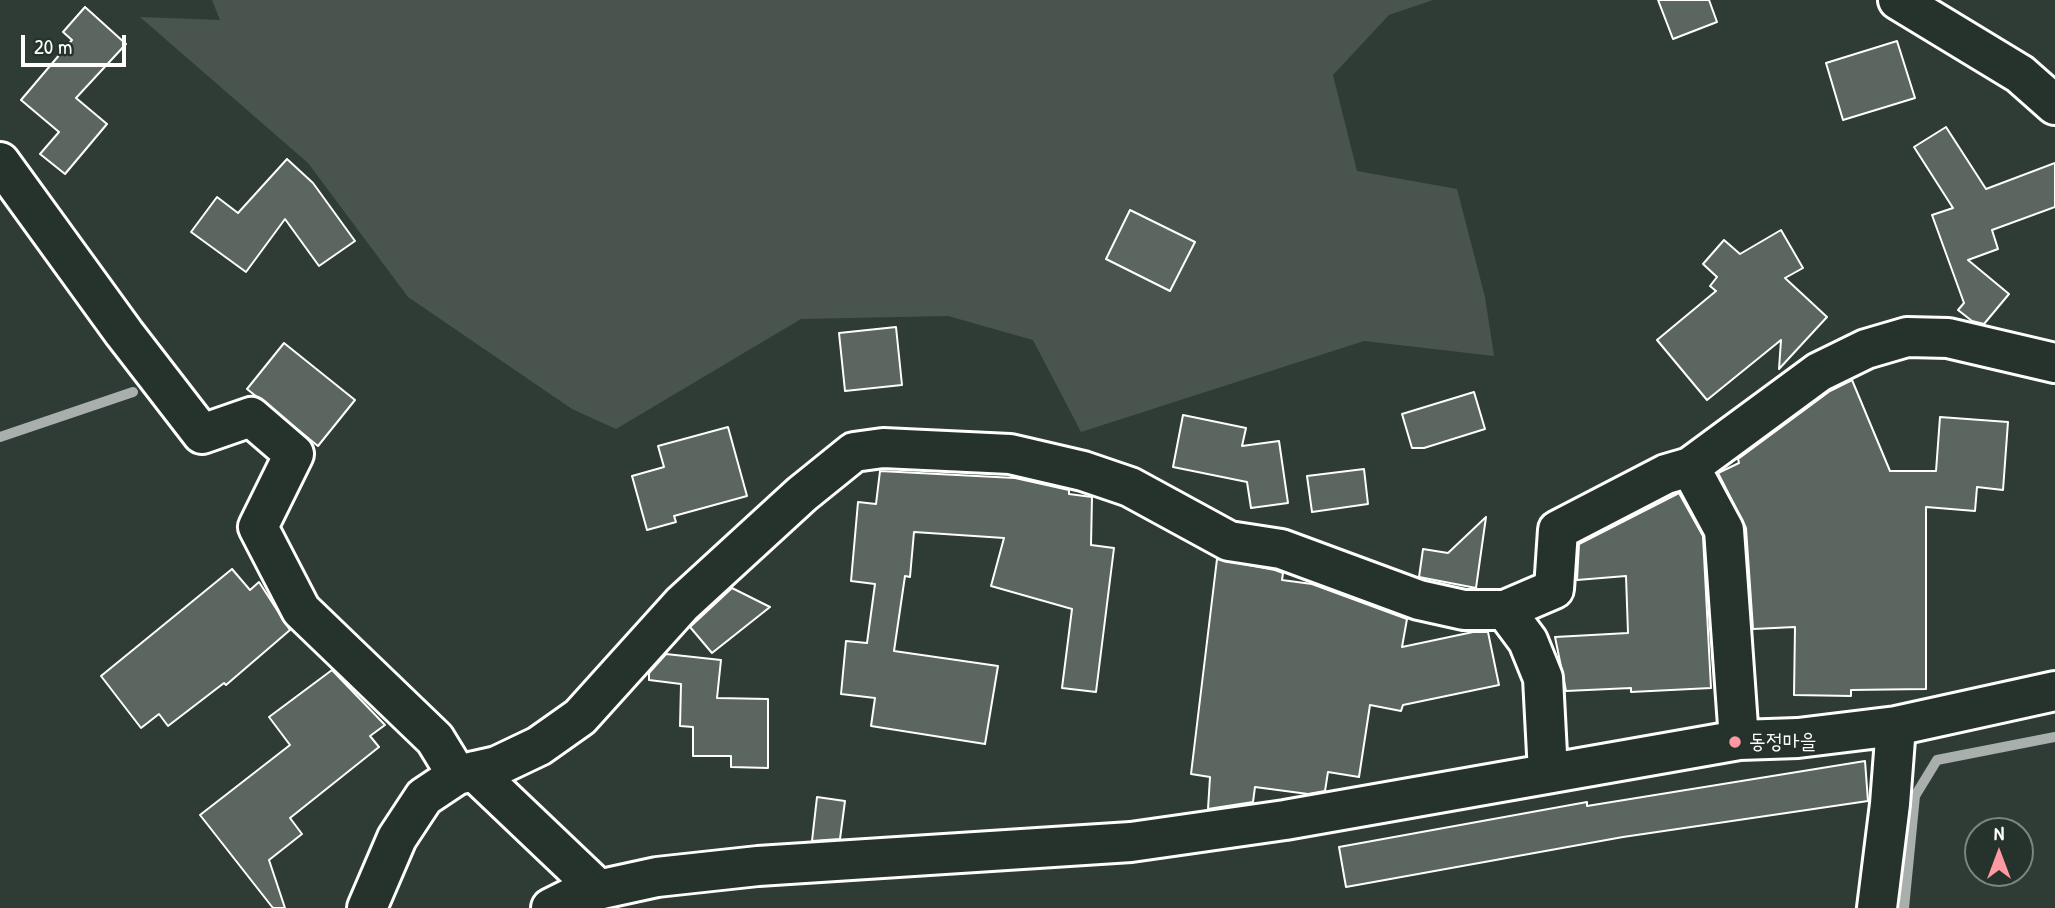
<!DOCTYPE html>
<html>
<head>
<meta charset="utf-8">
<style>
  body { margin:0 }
  #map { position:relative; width:2055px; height:908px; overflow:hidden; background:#2f3b35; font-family:"Patrick Hand",sans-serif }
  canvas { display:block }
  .north { position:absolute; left:1964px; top:817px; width:70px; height:70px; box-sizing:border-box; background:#26332d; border:2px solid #7d8581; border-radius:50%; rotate:0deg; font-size:19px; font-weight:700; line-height:28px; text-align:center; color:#fff }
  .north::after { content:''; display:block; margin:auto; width:24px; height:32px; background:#ff9aa2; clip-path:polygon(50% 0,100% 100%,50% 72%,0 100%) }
  .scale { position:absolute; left:21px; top:35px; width:105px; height:32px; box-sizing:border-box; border:4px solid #fff; border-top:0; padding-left:9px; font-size:21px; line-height:24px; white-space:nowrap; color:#fff; -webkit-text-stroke:5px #26332d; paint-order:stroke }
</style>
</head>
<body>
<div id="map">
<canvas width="2055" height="908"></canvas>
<div class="north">N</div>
<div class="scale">20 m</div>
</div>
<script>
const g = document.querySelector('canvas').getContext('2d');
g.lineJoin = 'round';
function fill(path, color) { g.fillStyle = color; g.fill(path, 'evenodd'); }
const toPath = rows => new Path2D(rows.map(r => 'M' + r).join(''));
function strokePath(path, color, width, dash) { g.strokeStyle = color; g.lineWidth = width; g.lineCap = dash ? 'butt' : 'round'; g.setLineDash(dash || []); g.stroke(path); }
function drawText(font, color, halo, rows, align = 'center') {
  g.font = font + ' "Patrick Hand","Poor Story",sans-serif'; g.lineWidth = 6; g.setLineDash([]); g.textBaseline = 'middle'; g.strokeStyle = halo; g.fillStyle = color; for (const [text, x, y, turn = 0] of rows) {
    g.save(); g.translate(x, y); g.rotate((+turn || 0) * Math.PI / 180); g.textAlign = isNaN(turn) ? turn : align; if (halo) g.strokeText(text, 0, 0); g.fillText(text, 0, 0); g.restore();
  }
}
fill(toPath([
  [212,0,1433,0,1389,15,1333,75,1357,171,1457,189,1485,297,1494,356,1364,341,1081,432,1033,340,948,316,801,319,616,429,572,409,408,297,308,163,140,17,220,20]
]), '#4a544f');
strokePath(toPath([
  [0,437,133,392],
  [1904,908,1915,796,1937,760,2055,737]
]), '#a9afac', 10);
const building = toPath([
  [1658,0,1709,0,1717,22,1673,39,1658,0],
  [85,7,126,44,76,98,107,124,65,174,40,154,59,132,21,100,72,40,63,32,85,7],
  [1897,41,1915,98,1843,120,1826,63,1897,41],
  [1946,127,1986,189,2055,163,2055,207,1992,230,1998,249,1968,260,2009,294,1984,324,1972,321,1958,310,1964,303,1932,215,1953,208,1914,147,1946,127],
  [287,159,313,183,355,241,319,266,285,219,246,272,191,232,217,197,238,213,287,159],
  [1130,210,1195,242,1170,291,1106,259,1130,210],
  [1781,230,1803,268,1785,278,1827,317,1779,369,1781,340,1707,400,1657,340,1716,291,1710,286,1717,277,1703,264,1724,240,1740,254,1781,230],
  [896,327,902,385,845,391,839,333,896,327],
  [284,343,355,400,318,446,247,389,284,343],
  [1852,380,1890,471,1936,471,1940,417,2008,422,2003,490,1977,487,1975,511,1926,507,1926,689,1851,690,1851,696,1794,695,1795,627,1753,629,1746,528,1718,473,1739,463,1738,459,1830,391,1852,380],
  [1474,392,1485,429,1424,448,1412,448,1402,414,1474,392],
  [1183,415,1246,428,1242,446,1279,441,1288,503,1251,508,1247,482,1173,467,1183,415],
  [728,427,747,496,674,516,676,522,647,530,632,476,664,467,658,446,728,427],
  [1364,469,1368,504,1312,512,1307,476,1364,469],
  [880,471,1015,478,1069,490,1069,494,1092,497,1091,545,1114,548,1096,692,1062,688,1072,609,991,586,1004,538,914,532,910,577,905,576,894,651,998,666,985,744,871,726,875,698,841,694,846,641,867,643,875,584,851,581,858,502,876,504,880,471],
  [1679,493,1703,536,1711,688,1631,692,1631,688,1566,691,1555,637,1628,633,1626,576,1577,580,1579,544,1679,493],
  [1486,517,1476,588,1419,577,1423,549,1448,553,1486,517],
  [1217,559,1275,570,1283,573,1282,580,1312,584,1407,619,1402,647,1473,632,1488,632,1499,685,1403,705,1401,711,1370,705,1359,777,1328,772,1325,791,1308,794,1255,787,1253,802,1208,809,1210,777,1191,774,1217,559],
  [232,569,250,590,259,582,290,630,226,685,224,683,168,726,159,714,141,728,101,676,232,569],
  [732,588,770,607,712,653,690,627,732,588],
  [666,654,721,660,717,698,768,699,768,768,731,767,731,756,693,756,693,727,680,726,681,684,649,680,649,673,666,654],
  [332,670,385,725,370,736,379,747,290,818,302,834,269,860,285,908,273,908,200,815,290,745,269,717,332,670],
  [1865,761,1868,801,1623,837,1346,887,1339,847,1587,802,1587,806,1865,761],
  [817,797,845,801,840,839,812,841,817,797]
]);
fill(building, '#5b6661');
strokePath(building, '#fff', 2);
const minor = toPath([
  [1898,0,2020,74,2055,105],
  [0,162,124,333,202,434,251,417,294,454,258,527,301,610,435,739,457,775],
  [1690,467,1724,530,1739,740],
  [1505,610,1528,641,1543,678,1548,773],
  [474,771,599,890],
  [367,908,397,838,424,797,457,775,497,766,539,746,580,717,682,604,802,494,854,452,883,448,1010,454,1083,471,1130,487,1229,541,1281,549,1419,600,1464,610,1505,610,1554,589,1558,530,1666,474,1690,467,1819,372,1866,349,1907,337,1948,338,2055,363],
  [551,908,579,894,657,877,758,866,1131,842,1285,820,1739,740,1798,738,1896,726,2055,691],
  [1877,908,1890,804,1896,726]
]);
strokePath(minor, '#fff', 44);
strokePath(minor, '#26332d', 38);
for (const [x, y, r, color] of [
  [1735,742,7,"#ff9aa2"]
]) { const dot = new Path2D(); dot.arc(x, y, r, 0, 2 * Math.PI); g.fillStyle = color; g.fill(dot); strokePath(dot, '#26332d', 2.5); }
drawText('21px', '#fff', '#26332d', [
  ["동정마을",1749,742]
], 'left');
</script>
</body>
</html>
